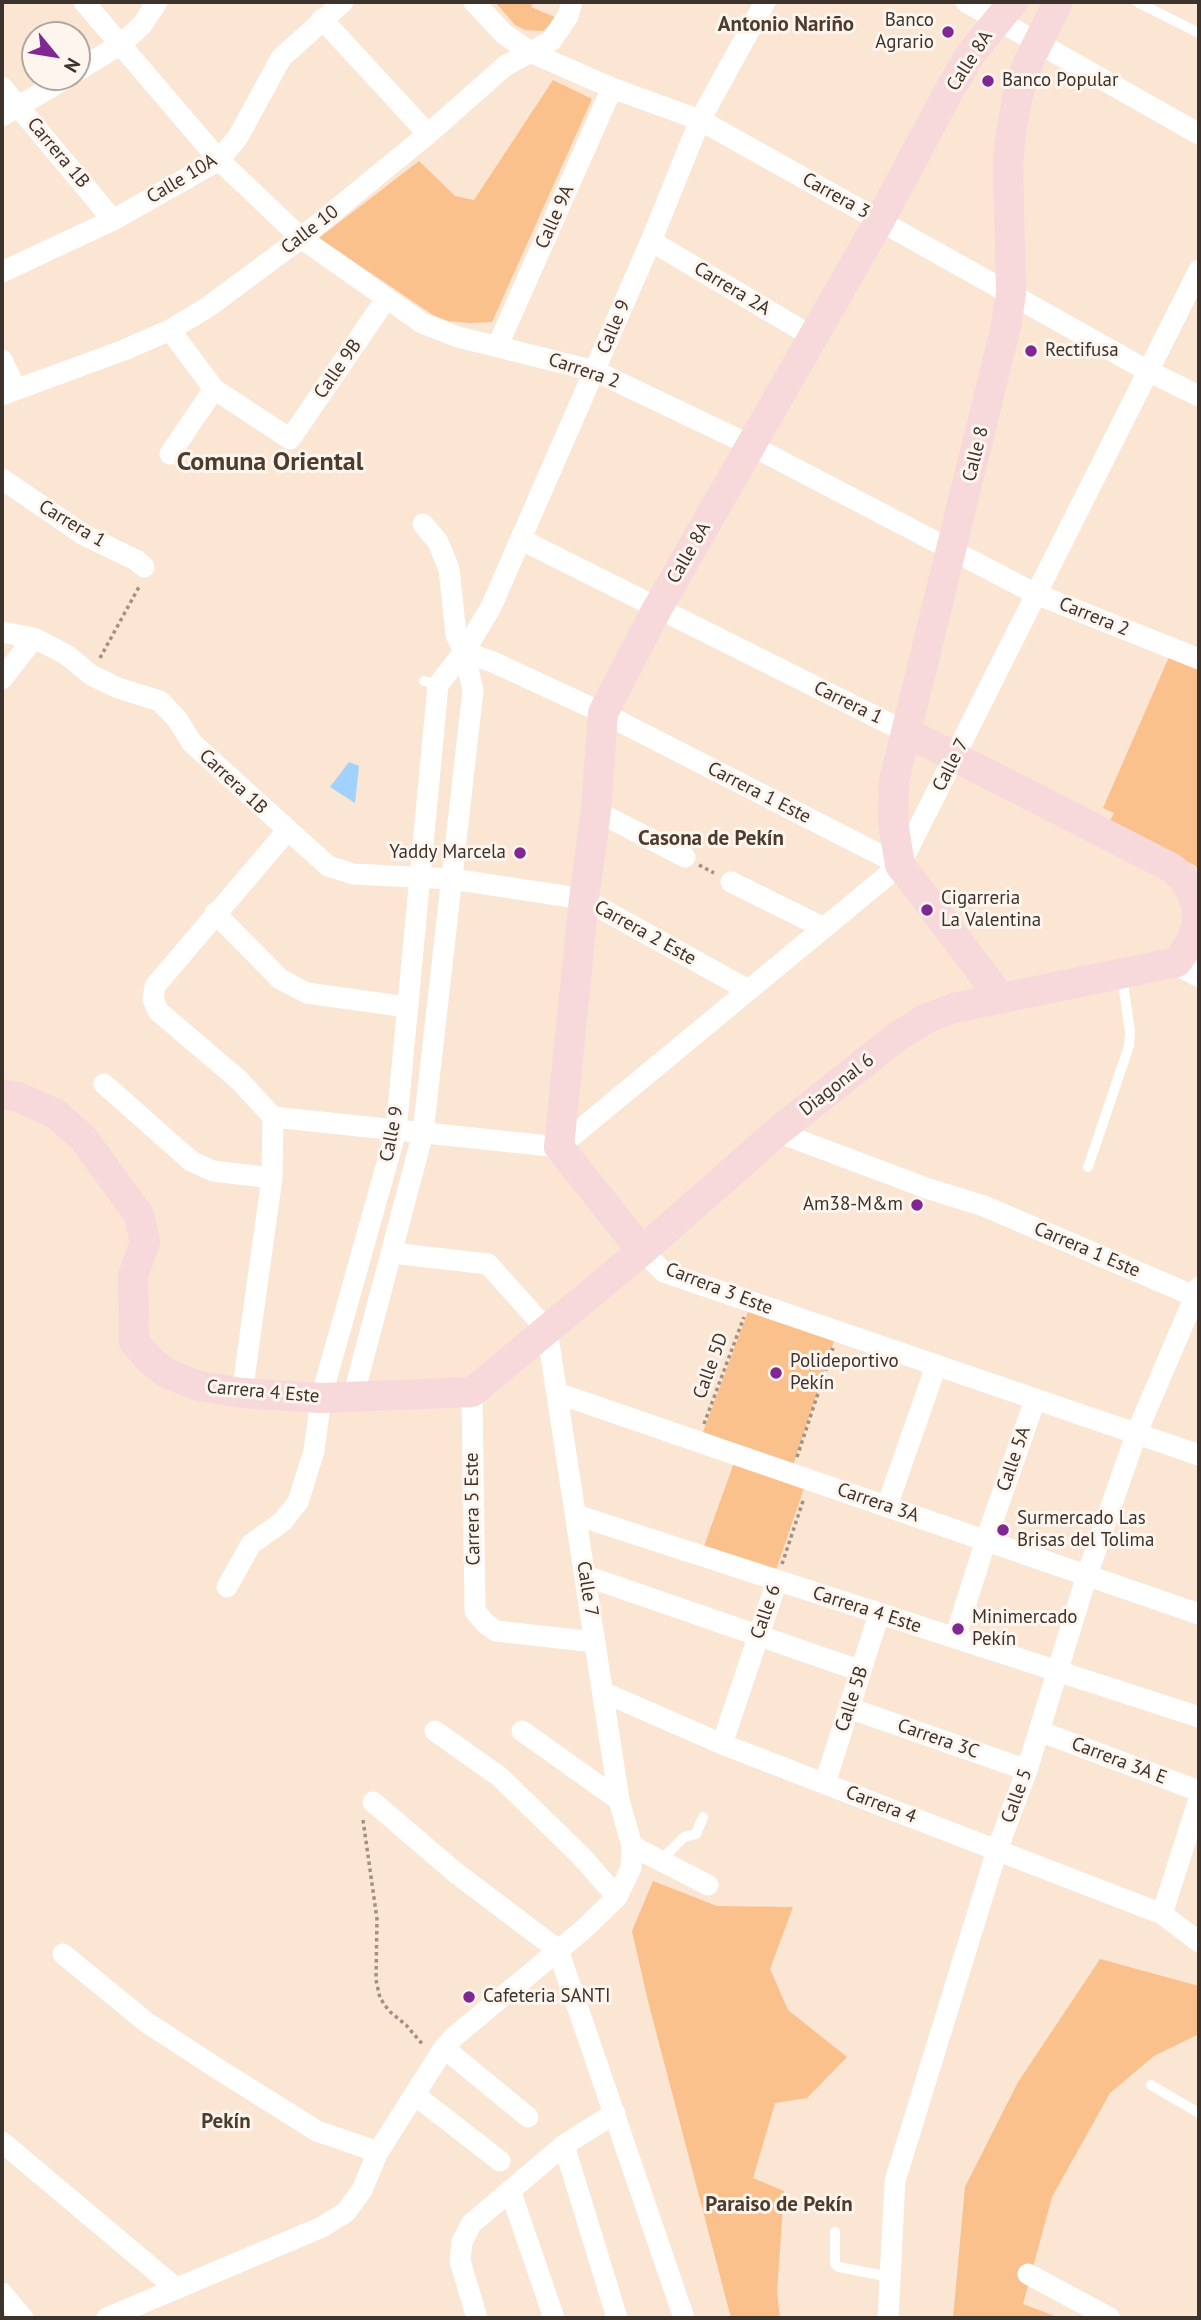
<!DOCTYPE html>
<html>
<head>
<meta charset="utf-8">
<style>
  body { margin:0 }
  #map { position:relative; width:1201px; height:2320px; overflow:hidden; background:#fbe5d3; font-family:"PT Sans",sans-serif }
  canvas { display:block }
  .frame { position:absolute; inset:0; border:4px solid #3c342c; pointer-events:none }
  .north { position:absolute; left:21px; top:21px; width:70px; height:70px; box-sizing:border-box; background:#fef5ee; border:2px solid #b0a8a0; border-radius:50%; rotate:120deg; font-size:19px; font-weight:700; line-height:28px; text-align:center; color:#3c342c }
  .north::after { content:''; display:block; margin:auto; width:24px; height:32px; background:#812794; clip-path:polygon(50% 0,100% 100%,50% 72%,0 100%) }
</style>
</head>
<body>
<div id="map">
<canvas width="1201" height="2320"></canvas>
<div class="frame"></div>
<div class="north">N</div>
</div>
<script>
const g = document.querySelector('canvas').getContext('2d');
g.lineJoin = 'round';
function fill(path, color) { g.fillStyle = color; g.fill(path, 'evenodd'); }
const toPath = rows => new Path2D(rows.map(r => 'M' + r).join(''));
function strokePath(path, color, width, dash) { g.strokeStyle = color; g.lineWidth = width; g.lineCap = dash ? 'butt' : 'round'; g.setLineDash(dash || []); g.stroke(path); }
function drawText(font, color, halo, rows, align = 'center') {
  g.font = font + ' "PT Sans",sans-serif'; g.lineWidth = 6; g.setLineDash([]); g.textBaseline = 'middle'; g.strokeStyle = halo; g.fillStyle = color; for (const [text, x, y, turn = 0] of rows) {
    g.save(); g.translate(x, y); g.rotate((+turn || 0) * Math.PI / 180); g.textAlign = isNaN(turn) ? turn : align; if (halo) g.strokeText(text, 0, 0); g.fillText(text, 0, 0); g.restore();
  }
}
fill(toPath([
  [495,2,533,2,531,7,557,18,543,31,525,30,515,25],
  [553,80,592,99,492,322,470,323,448,321,433,315,319,238,419,161,455,196,474,200],
  [1169,657,1199,668,1199,872,1196,866,1109,823,1114,813,1103,808],
  [749,1309,835,1338,793,1466,702,1435],
  [735,1460,805,1485,775,1573,703,1549],
  [653,1881,717,1906,793,1907,770,1969,788,2010,847,2057,807,2098,775,2103,753,2178,784,2191,777,2292,780,2318,731,2318,648,2001,632,1931],
  [1100,1959,1199,1986,1199,2034,1154,2056,1110,2093,1052,2197,1023,2304,1060,2318,953,2318,965,2187,1018,2082]
]), '#fac18d');
fill(toPath([
  [349,762,359,766,355,803,330,787]
]), '#a1d2fe');
strokePath(toPath([
  [100,658,140,585],
  [699,865,714,873],
  [704,1424,744,1317],
  [797,1457,833,1348],
  [782,1564,804,1498],
  [363,1820,377,1919,376,1980,380,1998,389,2011,406,2025,424,2046]
]), '#a19184', 3.5, [3.5, 3.5]);
strokePath(toPath([
  [1137,2,1199,33],
  [424,681,438,685],
  [1088,1167,1129,1046,1130,1032,1122,976],
  [660,1861,684,1837,696,1834,703,1817],
  [1151,2085,1199,2113],
  [835,2232,835,2264,839,2267,890,2277]
]), '#fff', 10);
strokePath(toPath([
  [84,2,219,160,301,238,422,323,458,337,595,371,752,446,1036,594,1199,659],
  [474,2,504,34,530,52,612,88,700,120,1148,371,1199,396],
  [966,2,1199,134],
  [322,19,428,134],
  [77,71,121,44,142,25,157,2],
  [2,87,113,220],
  [2,116,68,77],
  [651,241,813,337],
  [2,272,113,220,219,160,238,137,281,58,343,2],
  [170,330,214,389,290,439,386,299],
  [498,345,612,88],
  [2,360,16,389],
  [2,395,124,350,170,330,208,307,301,238,428,134,505,66,551,41,568,16,572,2],
  [170,454,214,389],
  [2,479,84,535,136,560,144,567],
  [522,540,906,732],
  [2,632,34,638,67,655,91,675,118,688,160,701,177,719,192,743,328,866,353,874,452,879,584,899,748,990],
  [464,652,493,662,603,713,900,865],
  [2,679,34,638],
  [596,811,685,857],
  [731,882,824,928],
  [215,913,280,979,307,993,407,1007],
  [104,1084,191,1161,213,1171,272,1178],
  [273,1117,559,1147,900,865,1199,270],
  [777,1132,929,1189,984,1206,1199,1298],
  [642,1251,664,1272,1199,1455],
  [472,1392,475,1611,485,1623,496,1631,595,1642],
  [242,1393,272,1178,273,1117,239,1080,158,1011,153,999,155,986,287,831],
  [557,1393,1199,1614],
  [353,1397,423,1133,473,690,464,652,456,635,449,569,438,542,423,524],
  [887,1506,936,1366],
  [576,1515,1199,1717],
  [586,1576,861,1671],
  [227,1587,251,1544,282,1522,298,1502,314,1451,321,1398,396,1131,438,685,464,652,491,607,651,241,700,120,765,2],
  [955,1638,986,1540,1035,1400],
  [603,1692,722,1744,1162,1914,1199,1942],
  [849,1708,1027,1770],
  [435,1731,500,1777,582,1857,617,1897],
  [522,1731,619,1800],
  [1039,1731,1199,1791],
  [722,1744,777,1581],
  [825,1783,879,1614],
  [373,1802,456,1873,558,1950,684,2318],
  [632,1846,708,1885],
  [1162,1914,1199,1799],
  [63,1954,146,2022,218,2069,317,2131,378,2152],
  [444,2048,528,2117],
  [415,2095,500,2161],
  [2,2142,177,2289],
  [564,2145,617,2318],
  [510,2190,554,2318],
  [1028,2274,1110,2318],
  [2,2293,23,2318],
  [107,2318,322,2227,346,2212,362,2190,378,2152,444,2048,455,2036,584,1929,617,1897,631,1868,632,1846,619,1800,547,1330,488,1264,392,1253],
  [477,2318,460,2261,462,2242,471,2224,564,2145,615,2113],
  [888,2318,895,2181,997,1850,1027,1770,1087,1575,1137,1432,1199,1287]
]), '#fff', 21);
strokePath(toPath([
  [1177,962,1199,974]
]), '#fff', 26);
strokePath(toPath([
  [1002,999,900,865,893,822,894,781,1006,326,1011,294,1008,163,1011,131,1018,95,1028,63,1058,2],
  [2,1094,18,1097,56,1114,83,1138,139,1215,145,1242,133,1276,134,1342,152,1362,168,1374,199,1386,242,1393,289,1396,321,1398,472,1392,642,1251,777,1132,898,1036,927,1018,954,1008,1177,962,1191,942,1197,924,1197,909,1193,896,1184,879,1172,868,906,732],
  [642,1251,559,1147,584,899,596,811,603,713,657,609,880,220,950,89,972,52,1013,2]
]), '#f7d8db', 30);
for (const [x, y, r, color] of [
  [948,32,7,"#812794"],
  [988,81,7,"#812794"],
  [1031,351,7,"#812794"],
  [520,853,7,"#812794"],
  [927,910,7,"#812794"],
  [917,1205,7,"#812794"],
  [776,1373,7,"#812794"],
  [1003,1530,7,"#812794"],
  [958,1629,7,"#812794"],
  [469,1997,7,"#812794"]
]) { const dot = new Path2D(); dot.arc(x, y, r, 0, 2 * Math.PI); g.fillStyle = color; g.fill(dot); strokePath(dot, '#fef5ee', 2.5); }
drawText('19px', '#3c342c', '#fef5ee', [
  ["Banco",934,21,"right"],
  ["Agrario",934,43,"right"],
  ["Banco Popular",1002,81],
  ["Rectifusa",1045,351],
  ["Yaddy Marcela",506,853,"right"],
  ["Cigarreria",941,899],
  ["La Valentina",941,921],
  ["Am38-M&m",903,1205,"right"],
  ["Polideportivo",790,1362],
  ["Pekín",790,1384],
  ["Surmercado Las",1017,1519],
  ["Brisas del Tolima",1017,1541],
  ["Minimercado",972,1618],
  ["Pekín",972,1640],
  ["Cafeteria SANTI",483,1997]
], 'left');
drawText('19px', '#3c342c', '#fef5ee', [
  ["Calle 8A",970,61,-57],
  ["Carrera 1B",58,153,50],
  ["Calle 10A",182,179,-31],
  ["Carrera 3",836,196,29],
  ["Calle 9A",555,217,-66],
  ["Calle 10",310,230,-38],
  ["Carrera 2A",732,289,31],
  ["Calle 9",614,327,-67],
  ["Calle 9B",338,369,-55],
  ["Carrera 2",584,371,19],
  ["Calle 8",976,454,-76],
  ["Carrera 1",72,524,31],
  ["Calle 8A",689,553,-60],
  ["Carrera 2",1094,617,22],
  ["Carrera 1",848,703,26],
  ["Calle 7",951,765,-63],
  ["Carrera 1B",233,782,43],
  ["Carrera 1 Este",759,793,27],
  ["Carrera 2 Este",645,933,29],
  ["Diagonal 6",837,1085,-38],
  ["Calle 9",392,1134,-79],
  ["Carrera 1 Este",1087,1250,23],
  ["Carrera 3 Este",719,1289,21],
  ["Calle 5D",711,1366,-70],
  ["Carrera 4 Este",263,1392,5],
  ["Calle 5A",1014,1459,-71],
  ["Carrera 3A",878,1503,19],
  ["Carrera 5 Este",473,1509,-91],
  ["Calle 7",587,1589,81],
  ["Carrera 4 Este",867,1610,18],
  ["Calle 6",766,1612,-71],
  ["Calle 5B",852,1699,-72],
  ["Carrera 3C",938,1739,19],
  ["Carrera 3A E",1119,1761,21],
  ["Calle 5",1017,1796,-70],
  ["Carrera 4",881,1805,21]
]);
drawText('bold 21px', '#4d3c2d', '#fef5ee', [
  ["Antonio Nariño",786,25],
  ["Casona de Pekín",711,839],
  ["Pekín",226,2122],
  ["Paraiso de Pekín",779,2205]
]);
drawText('bold 26px', '#4d3c2d', '#fef5ee', [
  ["Comuna Oriental",270,463]
]);
</script>
</body>
</html>
